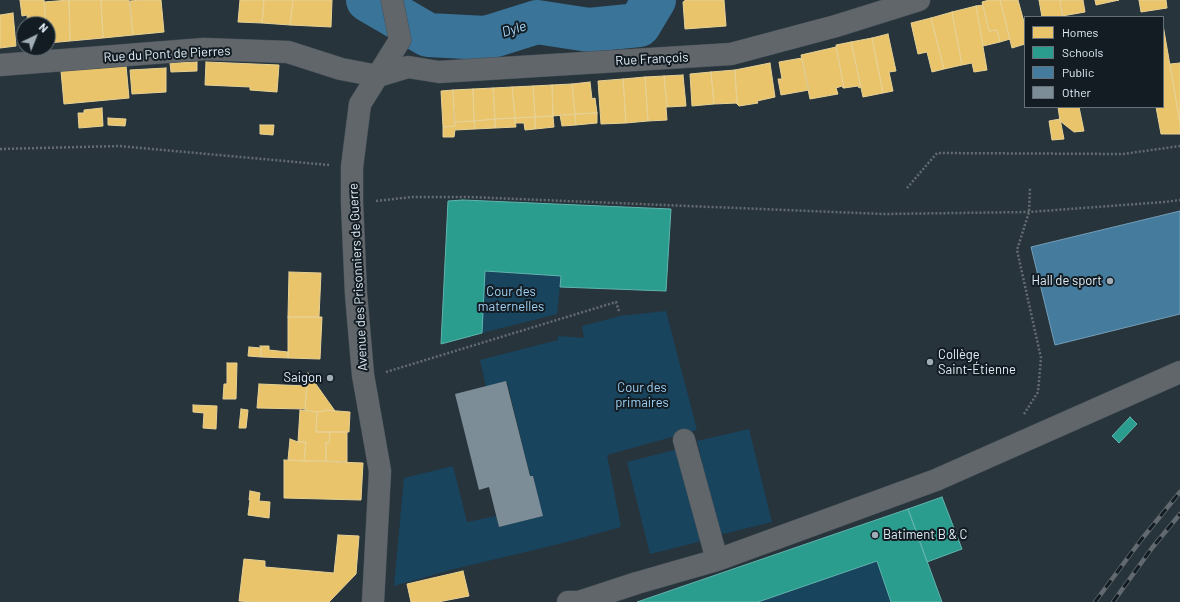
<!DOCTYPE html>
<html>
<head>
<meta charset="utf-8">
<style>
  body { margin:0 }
  #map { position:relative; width:1180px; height:602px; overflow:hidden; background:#27343c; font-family:Barlow,sans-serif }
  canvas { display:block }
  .legend { position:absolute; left:1024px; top:16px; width:140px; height:92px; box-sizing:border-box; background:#121c22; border:1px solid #657078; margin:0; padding:5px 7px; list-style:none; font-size:12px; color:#e1eef8 }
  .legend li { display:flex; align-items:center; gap:8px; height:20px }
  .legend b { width:20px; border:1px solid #657078 }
  .north { position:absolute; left:16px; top:16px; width:40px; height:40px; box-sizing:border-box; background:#121c22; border:1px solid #657078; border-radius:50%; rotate:43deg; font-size:11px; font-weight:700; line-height:16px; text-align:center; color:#e1eef8 }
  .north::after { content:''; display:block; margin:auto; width:14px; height:18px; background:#a0adb6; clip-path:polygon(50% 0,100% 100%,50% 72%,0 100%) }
</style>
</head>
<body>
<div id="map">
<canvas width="1180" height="602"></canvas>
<ul class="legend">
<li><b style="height:11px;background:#e9c46a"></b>Homes</li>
<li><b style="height:11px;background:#2a9d8f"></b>Schools</li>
<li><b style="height:11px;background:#457b9d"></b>Public</li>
<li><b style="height:11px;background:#7d8d97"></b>Other</li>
</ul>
<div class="north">N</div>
</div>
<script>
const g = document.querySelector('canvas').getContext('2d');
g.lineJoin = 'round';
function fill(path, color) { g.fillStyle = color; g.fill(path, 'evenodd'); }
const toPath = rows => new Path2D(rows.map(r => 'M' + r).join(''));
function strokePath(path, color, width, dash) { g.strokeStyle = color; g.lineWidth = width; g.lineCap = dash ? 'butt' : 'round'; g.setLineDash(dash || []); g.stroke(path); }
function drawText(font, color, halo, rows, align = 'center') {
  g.font = font + ' Barlow,sans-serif'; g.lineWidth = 4; g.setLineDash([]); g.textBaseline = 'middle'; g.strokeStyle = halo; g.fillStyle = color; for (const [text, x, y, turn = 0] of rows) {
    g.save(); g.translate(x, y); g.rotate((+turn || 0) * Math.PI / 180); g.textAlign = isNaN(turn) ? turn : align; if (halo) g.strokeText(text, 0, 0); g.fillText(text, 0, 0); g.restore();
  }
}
fill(toPath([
  [485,271,561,276,557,314,482,333],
  [666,311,697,430,607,455,621,527,559,544,450,570,394,586,404,478,453,466,467,522,496,516,499,527,542,516,533,476,530,476,507,382,486,387,480,360,558,340,558,336,584,338,582,326,620,316],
  [749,429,772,522,719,535,697,441],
  [678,449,702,541,650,554,627,462],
  [877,561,891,602,758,602]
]), '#19445e');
const homes = toPath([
  [20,0,44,0,46,24,28,24,27,15,22,16,20,0],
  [69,0,101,0,103,38,70,41,69,0],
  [69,0,70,41,48,43,48,24,46,24,44,2,69,0],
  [101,0,129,0,133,35,103,38,101,0],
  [141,0,161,0,164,32,133,35,130,1,141,0],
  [240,0,264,0,262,23,238,22,240,0],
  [264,0,293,0,290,25,262,23,264,0],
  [293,0,332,0,331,27,290,25,293,0],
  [685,0,724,0,726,26,685,29,683,2,685,1,685,0],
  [989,0,1000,0,1010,39,1000,42,997,30,989,31,982,2,989,0],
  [1000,0,1018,0,1024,22,1025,22,1025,44,1012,48,1000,0],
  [1039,0,1060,0,1063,17,1042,17,1039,0],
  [1060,0,1083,0,1085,12,1062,16,1060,0],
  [1095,0,1119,0,1096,5,1095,0],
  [1139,0,1166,0,1167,8,1141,12,1139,0],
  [983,5,989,31,997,30,1000,42,983,46,976,6,983,5],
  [976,6,987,70,974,72,972,63,962,65,952,12,976,6],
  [952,12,962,65,944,69,931,18,952,12],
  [13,13,16,46,0,48,0,15,13,13],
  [931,18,944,69,932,72,927,52,918,54,911,23,931,18],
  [1163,25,1180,123,1180,134,1161,134,1156,107,1163,107,1163,25],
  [888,34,896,71,889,72,893,91,883,93,872,38,888,34],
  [872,38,883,93,863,97,851,42,872,38],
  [851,42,861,87,859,88,858,86,844,88,836,45,851,42],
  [836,47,844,88,843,88,842,86,836,88,838,94,810,99,801,55,836,47],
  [802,58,809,90,781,95,778,79,782,79,779,62,802,58],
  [197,62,197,71,171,72,170,63,197,62],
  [206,62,279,65,277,92,250,90,250,87,205,85,206,62],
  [770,63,775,97,757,101,758,103,739,106,737,104,735,70,770,63],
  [1180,63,1180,123,1170,64,1180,63],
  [126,65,129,98,64,104,61,71,126,65],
  [166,68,166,92,132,94,130,70,166,68],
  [735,70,737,104,737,103,714,104,711,72,735,70],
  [711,72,714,104,692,106,690,74,711,72],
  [683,75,686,106,667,107,664,76,683,75],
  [664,76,667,107,666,107,667,120,648,121,645,77,664,76],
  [645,77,648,121,626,123,623,79,645,77],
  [623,79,626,123,601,124,598,81,623,79],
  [590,82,592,99,595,98,597,113,575,114,572,84,590,82],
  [572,84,575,114,553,116,552,85,572,84],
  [552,85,553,116,535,117,533,86,552,85],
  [533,86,535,117,515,118,512,87,533,86],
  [512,87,515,118,495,119,493,88,512,87],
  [493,88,495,119,474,121,473,89,493,88],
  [473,89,474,121,454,122,453,90,473,89],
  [453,90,455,126,443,127,441,91,453,90],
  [1058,107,1079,107,1084,131,1074,132,1060,121,1058,107],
  [102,108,103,126,79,128,78,113,84,113,84,110,102,108],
  [597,113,597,123,576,125,575,114,597,113],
  [575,114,576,125,562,126,560,115,575,114],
  [553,116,554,127,535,129,535,117,553,116],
  [535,117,535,129,525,130,524,123,515,123,515,118,535,117],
  [108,118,126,119,125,126,108,125,108,118],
  [515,118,516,127,495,128,495,119,515,118],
  [495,119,495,128,475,129,474,121,495,119],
  [1060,119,1064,139,1052,140,1049,121,1060,119],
  [474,121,475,129,455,130,454,137,443,137,443,127,455,126,454,122,474,121],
  [260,125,274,125,273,135,260,134,260,125],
  [289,272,321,273,319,317,288,317,289,272],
  [288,317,322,317,320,359,288,358,288,317],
  [260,346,269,346,269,350,288,352,288,358,261,357,261,348,260,346],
  [249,347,261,348,261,357,248,356,249,347],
  [227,363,237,363,236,399,223,399,224,384,227,384,227,363],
  [308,373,335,411,325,410,325,411,317,412,305,410,308,373],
  [259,384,307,386,305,409,257,408,259,384],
  [193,405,217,406,216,429,203,428,204,413,193,412,193,405],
  [241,409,248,410,246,428,239,428,241,409],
  [300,410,317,412,316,432,330,432,329,443,326,442,326,461,304,461,306,442,298,442,300,410],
  [325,410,350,412,349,432,316,432,317,412,325,411,325,410],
  [330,432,347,432,347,462,326,461,326,442,329,443,330,432],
  [290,439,298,442,306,442,304,461,288,460,290,439],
  [284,460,363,463,361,500,284,498,284,460],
  [250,491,260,493,259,501,270,502,269,518,248,515,250,500,249,500,250,491],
  [338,535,359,536,356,574,329,602,253,602,239,601,244,559,265,561,265,567,334,573,338,535],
  [463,571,469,596,438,602,411,602,407,584,463,571]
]);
fill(homes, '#e9c46a');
strokePath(homes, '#e7d195', 1);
const schools = toPath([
  [463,200,671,209,666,291,560,287,561,276,485,271,482,333,441,344,448,201,463,200],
  [1130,417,1137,424,1119,443,1112,436,1130,417],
  [942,497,962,549,927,562,908,509,942,497],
  [908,509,942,602,891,602,877,561,758,602,637,602,908,509]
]);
fill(schools, '#2a9d8f');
strokePath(schools, '#61b5ae', 1);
const public = toPath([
  [1180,211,1180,314,1055,345,1031,247,1180,211]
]);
fill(public, '#457b9d');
strokePath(public, '#749eb8', 1);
strokePath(toPath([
  [368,0,428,35,486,38,537,22,589,30,639,25,654,0]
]), '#3a7498', 44);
fill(toPath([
  [506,381,530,476,533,476,543,516,499,527,489,487,479,490,455,394]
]), '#7d8d97');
const minor = toPath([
  [0,65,204,49,288,52,341,69,378,76,408,67,439,72,731,54,836,26,919,0],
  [684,440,717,560],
  [373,602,380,471,363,375,356,294,352,203,352,167,360,104,400,40,392,0],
  [568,602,579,602,637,583,717,560,936,480,1180,372]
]);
strokePath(minor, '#465158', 23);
strokePath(toPath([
  [0,149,119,146,329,165],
  [907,188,937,153,1123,154,1180,146],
  [376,201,412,197,469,197,883,214,1029,212,1164,202,1180,200],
  [386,372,616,302,619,311],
  [1024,414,1038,392,1041,358,1017,250,1029,212,1030,188]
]), '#656b70', 2.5, [2, 2]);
strokePath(minor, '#61666a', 22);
const rail = toPath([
  [1095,602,1141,540,1180,492],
  [1113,602,1152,548,1180,514]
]);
strokePath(rail, '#626a6f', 4.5);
strokePath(rail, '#121c22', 3, [9]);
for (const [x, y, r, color] of [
  [1110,281,4,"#a0adb6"],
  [930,362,4,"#a0adb6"],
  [330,378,4,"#a0adb6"],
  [875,535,4,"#a0adb6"]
]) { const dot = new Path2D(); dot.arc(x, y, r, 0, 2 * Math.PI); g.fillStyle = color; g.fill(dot); strokePath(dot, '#121c22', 1.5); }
drawText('13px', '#e1eef8', '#121c22', [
  ["Rue du Pont de Pierres",167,54,-3],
  ["Rue François",652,59,-3],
  ["Avenue des Prisonniers de Guerre",358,277,-93]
]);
drawText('13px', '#e1eef8', '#121c22', [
  ["Hall de sport",1102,281],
  ["Collège",938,355,"left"],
  ["Saint-Étienne",938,370,"left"],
  ["Saigon",322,378],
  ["Batiment B & C",883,535,"left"]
], 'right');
drawText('13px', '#9fd0f3', '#121c22', [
  ["Cour des",511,292],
  ["maternelles",511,307],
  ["Cour des",642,388],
  ["primaires",642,403]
]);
drawText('italic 14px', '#a5d7fa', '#121c22', [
  ["Dyle",514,29,-17]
]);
</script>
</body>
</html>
